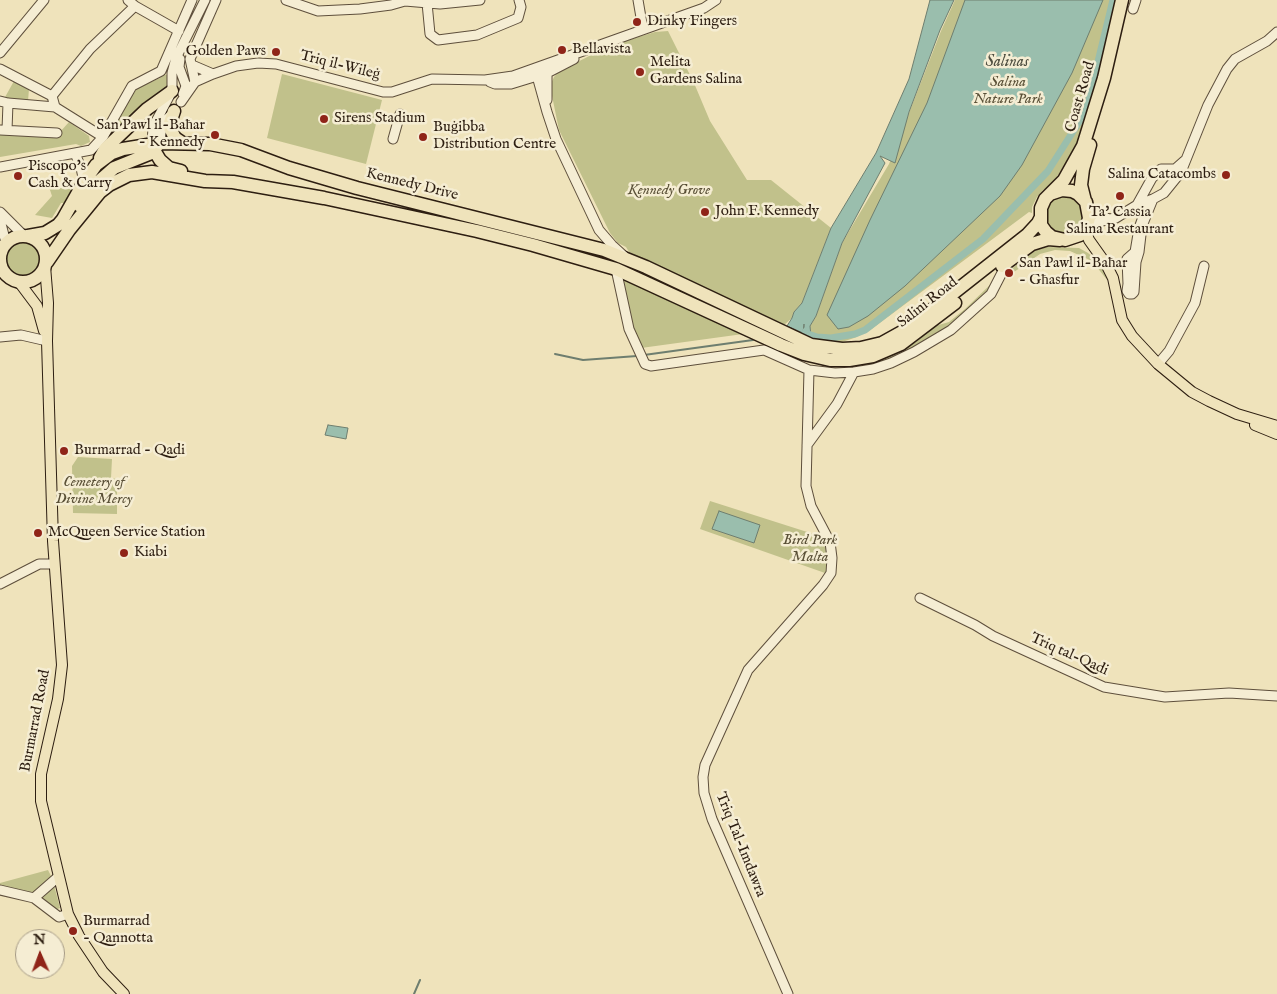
<!DOCTYPE html>
<html>
<head>
<meta charset="utf-8">
<style>
  body { margin:0 }
  #map { position:relative; width:1277px; height:994px; overflow:hidden; background:#efe3bb; font-family:"IM FELL English",serif }
  canvas { display:block }
  .north { position:absolute; left:15px; top:929px; width:50px; height:50px; box-sizing:border-box; background:#f5edd3; border:1px solid #a59a85; border-radius:50%; rotate:358deg; font-size:14px; font-weight:700; line-height:20px; text-align:center; color:#2d1e11 }
  .north::after { content:''; display:block; margin:auto; width:18px; height:22px; background:#8f2418; clip-path:polygon(50% 0,100% 100%,50% 72%,0 100%) }
</style>
</head>
<body>
<div id="map">
<canvas width="1277" height="994"></canvas>
<div class="north">N</div>
</div>
<script>
const g = document.querySelector('canvas').getContext('2d');
g.lineJoin = 'round';
function fill(path, color) { g.fillStyle = color; g.fill(path, 'evenodd'); }
const toPath = rows => new Path2D(rows.map(r => 'M' + r).join(''));
function strokePath(path, color, width, dash) { g.strokeStyle = color; g.lineWidth = width; g.lineCap = dash ? 'butt' : 'round'; g.setLineDash(dash || []); g.stroke(path); }
function drawText(font, color, halo, rows, align = 'center') {
  g.font = font + ' "IM FELL English",serif'; g.lineWidth = 5; g.setLineDash([]); g.textBaseline = 'middle'; g.strokeStyle = halo; g.fillStyle = color; for (const [text, x, y, turn = 0] of rows) {
    g.save(); g.translate(x, y); g.rotate((+turn || 0) * Math.PI / 180); g.textAlign = isNaN(turn) ? turn : align; if (halo) g.strokeText(text, 0, 0); g.fillText(text, 0, 0); g.restore();
  }
}
fill(toPath([
  [955,0,1119,0,1085,128,1070,156,1051,186,1043,190,1037,197,1032,207,1032,213,1029,212,869,331,854,338,839,343,823,343,811,337,810,326,816,316,842,243,889,164,941,31],
  [668,31,694,83,710,121,747,180,771,180,831,228,802,303,794,312,792,318,784,325,629,252,626,247,618,243,610,233,559,130,550,86,554,77,558,72,595,53,601,54,603,51,619,43,655,32],
  [162,74,171,76,169,87,111,137,107,135,137,88,160,78],
  [282,74,382,100,366,164,267,138],
  [14,81,29,89,28,101,4,99],
  [69,122,89,136,90,142,81,146,76,144,0,157,0,132,60,137,60,132],
  [58,182,58,188,73,188,64,203,61,203,52,218,35,215,52,196,48,184],
  '1046 215a19 19 0 1 1 38 0a19 19 0 1 1-38 0Z',
  '6 259a17 17 0 1 1 34 0a17 17 0 1 1-34 0Z',
  [1048,247,1079,248,1088,253,1099,262,1108,281,1092,261,1070,251,1055,250,1040,254,1001,281,1005,274,1030,254,1039,249],
  [624,280,743,334,641,348,630,328,623,292],
  [994,281,985,296,953,325,885,364,864,369,862,365,882,359,897,352,916,342,935,326,949,322,965,309],
  [78,457,112,459,111,478,117,479,117,514,73,513,72,466],
  [710,501,826,538,830,566,825,573,700,529],
  [48,870,52,878,36,892,32,893,0,887,0,883],
  [54,885,60,908,55,910,40,896]
]), '#c1c18b');
const water = toPath([
  [930,0,954,0,940,30,909,112,895,163,880,156,885,163,842,243,816,316,810,326,811,337,804,333,804,324,803,333,787,326,792,318,794,312,802,303,831,228,876,153,909,79,930,0],
  [965,0,1103,0,1072,73,1022,165,1000,196,905,286,868,316,849,327,838,329,827,315,870,220,927,103,965,0],
  [328,425,348,428,346,439,325,435,328,425],
  [719,511,760,525,754,543,712,529,719,511]
]);
fill(water, '#9abead');
strokePath(water, '#6e7e6f', 1);
strokePath(toPath([
  [555,354,583,360,637,356],
  [644,355,753,340],
  [414,994,420,980]
]), '#6e7e6f', 2);
strokePath(toPath([
  [806,331,805,333,817,337,831,338,855,334,865,330,983,239,1048,171,1086,111,1113,0]
]), '#9abead', 7);
const minor = toPath([
  [128,0,135,6,179,31],
  [286,0,318,11,360,9,391,5,405,1,440,4,480,0],
  [638,0,643,29],
  [427,3,430,34,438,40,477,35,518,18,521,7,519,0],
  [1133,9,1136,0],
  [0,53,44,0],
  [180,59,179,67,186,86,183,94],
  [192,65,213,74],
  [545,65,537,76,547,112,556,139,599,230,612,245,624,256],
  [0,69,52,96],
  [547,73,547,100],
  [195,82,190,59,216,0],
  [490,82,495,84,511,84,547,73,574,59],
  [52,96,90,49,135,6],
  [52,96,55,107,103,137],
  [0,101,8,103,55,107],
  [181,102,195,82,213,74,236,66,258,63,276,64,383,92,392,92,432,79,485,80,513,76,704,8,716,0],
  [0,130,57,133],
  [7,130,8,103],
  [393,139,400,114],
  [160,143,161,133,164,122,170,116],
  [152,144,153,127,172,91,172,73,176,58,205,0],
  [75,153,81,168,84,182],
  [0,167,91,150,103,137,132,86,161,71,192,0],
  [1146,201,1146,209,1139,228,1135,252,1127,259,1128,284,1127,291,1129,294,1132,294,1134,292,1136,262,1139,252,1142,226,1153,199],
  [1137,205,1152,178,1161,169,1175,169,1184,161],
  [0,212,24,236],
  [1109,219,1116,218,1137,205,1153,199,1164,193,1181,172,1208,105,1227,69,1235,59,1267,41,1277,32],
  [0,220,6,243],
  [1087,226,1109,219,1098,215,1088,207],
  [616,269,629,329,645,364,651,366,658,365,764,350,809,370,806,486,811,506,830,542,832,558,831,573,823,585,748,670,705,765,703,777,704,793,712,819,788,994],
  [0,337,21,335,47,341],
  [1158,364,1169,351,1195,303,1204,266],
  [809,370,835,373,854,372],
  [807,445,837,404,854,372,873,369,891,363,914,352,951,330,991,294,1008,261],
  [0,584,39,564,54,564],
  [920,598,975,625,993,636,1104,687,1165,697,1229,693,1277,696],
  [0,890,34,898,59,917,68,914],
  [34,898,58,877]
]);
const major = toPath([
  [1085,229,1089,240,1106,264,1113,278,1122,320,1132,336,1158,364,1192,392,1209,401,1237,414,1277,426],
  [45,266,48,303,47,341,53,541,62,665,58,699,41,774,41,801,68,914,79,936,103,972,124,994],
  [19,282,37,306,44,331],
  [1255,425,1277,434]
]);
const highway = toPath([
  [174,111,170,123,170,128,175,138,181,142],
  [152,144,154,150,160,160,169,168,181,171],
  [100,158,105,149,147,109,172,91],
  [1050,194,1062,190,1072,191,1078,194,1086,202,1089,218,1087,226,1080,235,1065,240,1052,237,1046,232,1041,225,1041,208,1045,199,1064,180,1083,146,1104,78,1122,0],
  [1085,201,1081,185,1083,169,1090,145],
  [80,206,90,189,114,168,149,154,160,143],
  '0 259a23 23 0 1 1 46 0a23 23 0 1 1-46 0Z',
  [28,236,45,233,58,225,63,219,84,182,96,165,112,153,123,149,160,143,210,144,241,150,289,168,357,188,604,250,646,267,811,345,842,349,861,348,882,343,909,328,1027,235,1038,223,1041,217],
  [47,262,69,230,100,192,109,185,129,175,152,172,205,181,233,182,324,198,477,231,533,245,616,269,781,345,804,354,830,360,849,360,873,356,901,344,955,303],
  [1002,266,1032,244,1048,239,1060,240]
]);
strokePath(minor, '#5e4f3c', 11);
strokePath(major, '#2d1e11', 12);
strokePath(highway, '#2d1e11', 15);
strokePath(minor, '#f5edd3', 9);
strokePath(major, '#efe3bb', 10);
strokePath(highway, '#efe3bb', 12);
for (const [x, y, r, color] of [
  [637,22,5,"#8f2418"],
  [562,50,5,"#8f2418"],
  [276,52,5,"#8f2418"],
  [640,72,5,"#8f2418"],
  [324,119,5,"#8f2418"],
  [215,135,5,"#8f2418"],
  [423,137,5,"#8f2418"],
  [1226,175,5,"#8f2418"],
  [18,176,5,"#8f2418"],
  [1120,196,5,"#8f2418"],
  [705,212,5,"#8f2418"],
  [1009,273,5,"#8f2418"],
  [64,451,5,"#8f2418"],
  [38,533,5,"#8f2418"],
  [124,553,5,"#8f2418"],
  [73,931,5,"#8f2418"]
]) { const dot = new Path2D(); dot.arc(x, y, r, 0, 2 * Math.PI); g.fillStyle = color; g.fill(dot); strokePath(dot, '#f5edd3', 2); }
drawText('15px', '#2d1e11', '#f5edd3', [
  ["Dinky Fingers",647,22],
  ["Bellavista",572,50],
  ["Golden Paws",266,52,"right"],
  ["Melita",650,63],
  ["Gardens Salina",650,80],
  ["Sirens Stadium",334,119],
  ["San Pawl il-Baħar",205,126,"right"],
  ["- Kennedy",205,143,"right"],
  ["Buġibba",433,128],
  ["Distribution Centre",433,145],
  ["Piscopo's",28,167],
  ["Cash & Carry",28,184],
  ["Salina Catacombs",1216,175,"right"],
  ["John F. Kennedy",715,212],
  ["Ta' Cassia",1120,213,"center"],
  ["Salina Restaurant",1120,230,"center"],
  ["San Pawl il-Baħar",1019,264],
  ["- Għasfur",1019,281],
  ["Burmarrad - Qadi",74,451],
  ["McQueen Service Station",48,533],
  ["Kiabi",134,553],
  ["Burmarrad",83,922],
  ["- Qannotta",83,939]
], 'left');
drawText('15px', '#2d1e11', '#f5edd3', [
  ["Triq il-Wileġ",340,66,14],
  ["Coast Road",1081,97,-74],
  ["Kennedy Drive",412,185,14],
  ["Salini Road",928,303,-38],
  ["Triq tal-Qadi",1069,655,24],
  ["Burmarrad Road",36,721,-79],
  ["Triq Tal-Imdawra",740,845,68]
]);
drawText('italic 15px', '#594f36', '#f5edd3', [
  ["Salina",1008,83],
  ["Nature Park",1008,100],
  ["Kennedy Grove",669,191],
  ["Cemetery of",94,483],
  ["Divine Mercy",94,500],
  ["Bird Park",810,541],
  ["Malta",810,558]
]);
drawText('italic 16px', '#4e4e40', '#f5edd3', [
  ["Salinas",1007,63]
]);
</script>
</body>
</html>
